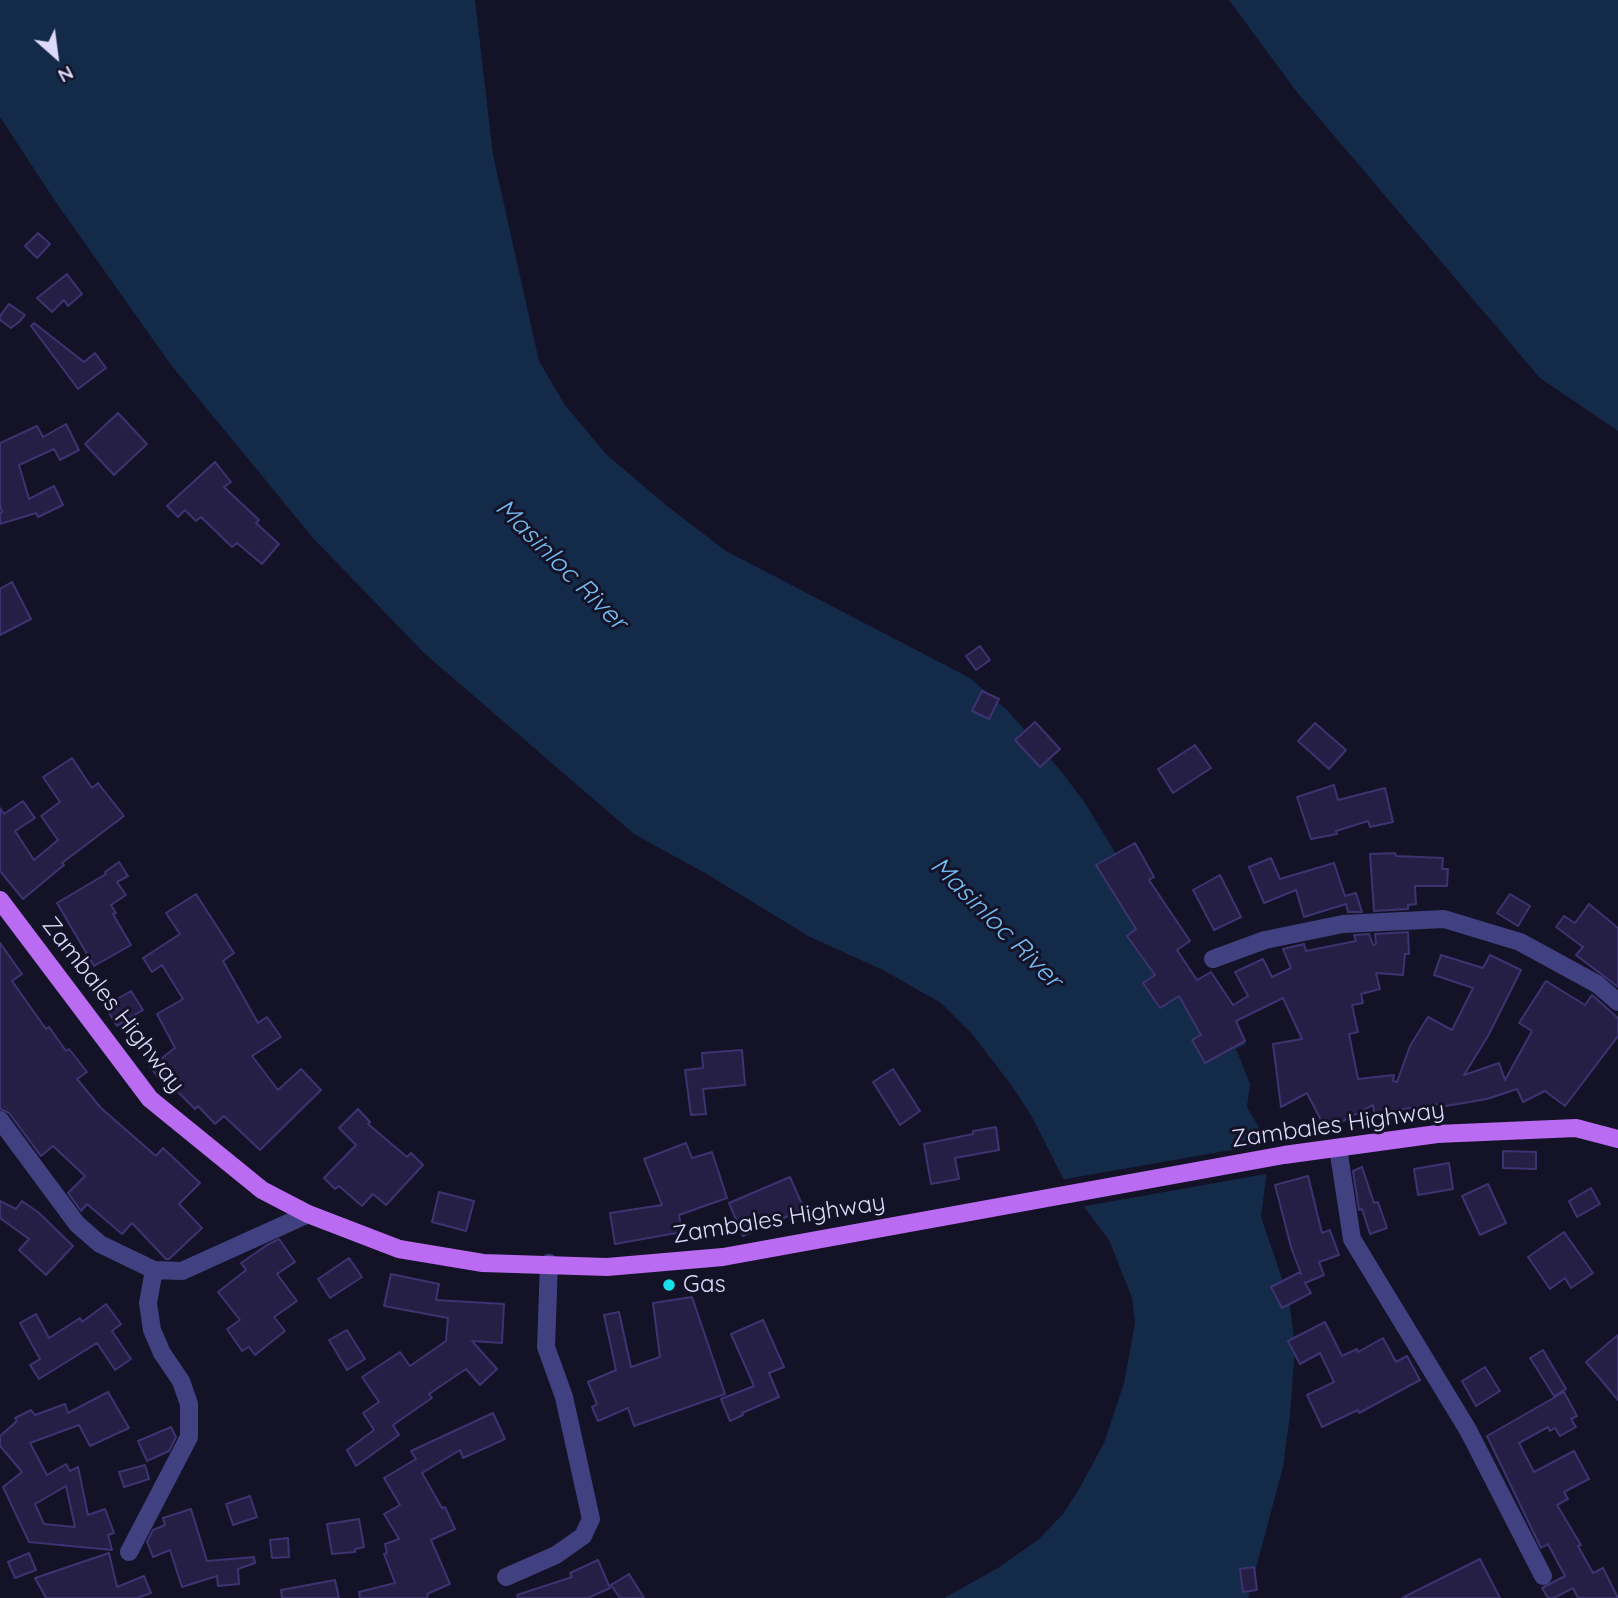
<!DOCTYPE html>
<html>
<head>
<meta charset="utf-8">
<style>
  body { margin:0 }
  #map { position:relative; width:1618px; height:1598px; overflow:hidden; background:#141226; font-family:Quicksand,sans-serif }
  canvas { display:block }
  .north { position:absolute; left:21px; top:21px; width:70px; height:70px; -webkit-text-stroke:5px #141226; paint-order:stroke; rotate:152deg; font-size:19px; font-weight:700; line-height:28px; text-align:center; color:#dddafc }
  .north::after { content:''; display:block; margin:auto; width:24px; height:32px; background:#dddafc; clip-path:polygon(50% 0,100% 100%,50% 72%,0 100%) }
</style>
</head>
<body>
<div id="map">
<canvas width="1618" height="1598"></canvas>
<div class="north">N</div>
</div>
<script>
const g = document.querySelector('canvas').getContext('2d');
g.lineJoin = 'round';
function fill(path, color) { g.fillStyle = color; g.fill(path, 'evenodd'); }
const toPath = rows => new Path2D(rows.map(r => 'M' + r).join(''));
function strokePath(path, color, width, dash) { g.strokeStyle = color; g.lineWidth = width; g.lineCap = dash ? 'butt' : 'round'; g.setLineDash(dash || []); g.stroke(path); }
function drawText(font, color, halo, rows, align = 'center') {
  g.font = font + ' Quicksand,sans-serif'; g.lineWidth = 6; g.setLineDash([]); g.textBaseline = 'middle'; g.strokeStyle = halo; g.fillStyle = color; for (const [text, x, y, turn = 0] of rows) {
    g.save(); g.translate(x, y); g.rotate((+turn || 0) * Math.PI / 180); g.textAlign = isNaN(turn) ? turn : align; if (halo) g.strokeText(text, 0, 0); g.fillText(text, 0, 0); g.restore();
  }
}
fill(toPath([
  [0,0,475,0,493,155,539,361,565,405,606,454,667,506,726,551,970,678,1007,710,1061,771,1085,803,1124,867,1183,973,1237,1028,1246,1044,1236,1049,1250,1084,1247,1107,1266,1139,1269,1154,1261,1217,1289,1299,1295,1346,1290,1415,1283,1467,1248,1598,944,1598,998,1568,1039,1539,1063,1514,1079,1489,1104,1443,1124,1383,1135,1323,1132,1298,1109,1240,1065,1182,1032,1117,1012,1086,972,1034,941,1003,883,970,810,937,705,873,634,834,424,653,313,538,171,365,55,201,0,117],
  [1229,0,1618,0,1618,431,1540,378,1296,91]
]), '#132a49');
fill(toPath([
  [1271,1143,1271,1173,1080,1207,1060,1180]
]), '#141226');
const building = toPath([
  [38,233,50,244,37,258,25,246,38,233],
  [67,274,82,294,68,306,64,300,52,312,37,298,67,274],
  [9,304,25,315,19,322,11,328,0,320,0,316,9,304],
  [34,323,84,362,95,353,106,368,78,389,31,326,34,323],
  [118,413,147,444,114,475,85,444,118,413],
  [66,424,79,450,60,460,54,449,19,465,29,499,54,486,63,505,38,517,36,513,0,524,0,513,2,512,0,505,0,443,37,426,43,437,66,424],
  [215,462,231,482,224,487,259,520,256,523,279,544,262,564,237,543,232,547,201,517,196,521,185,510,178,517,167,506,215,462],
  [12,582,31,619,0,635,0,589,12,582],
  [980,646,990,660,976,670,966,656,980,646],
  [982,691,999,699,989,719,972,711,982,691],
  [1035,722,1060,749,1040,767,1015,740,1035,722],
  [1315,723,1346,750,1329,769,1298,741,1315,723],
  [1195,745,1211,768,1173,793,1158,769,1195,745],
  [72,758,92,788,98,783,124,816,62,863,64,865,23,899,0,871,0,808,4,814,23,801,35,818,15,831,34,860,58,840,41,816,60,802,43,777,72,758],
  [1334,785,1338,800,1385,788,1393,822,1370,827,1368,821,1336,831,1337,834,1311,839,1297,797,1334,785],
  [1135,843,1154,877,1149,880,1190,941,1177,950,1197,980,1211,972,1233,1005,1248,996,1235,972,1263,959,1272,977,1291,968,1283,949,1304,944,1306,951,1356,941,1354,935,1369,934,1373,945,1376,944,1375,934,1408,932,1409,954,1405,954,1403,975,1376,973,1380,989,1361,994,1363,1003,1352,1005,1358,1032,1349,1034,1358,1079,1394,1075,1393,1081,1397,1082,1410,1046,1428,1017,1452,1030,1473,988,1434,975,1441,955,1483,968,1490,955,1521,970,1488,1036,1464,1075,1499,1063,1505,1080,1532,1031,1519,1023,1546,981,1585,1005,1592,995,1618,1018,1618,1036,1565,1106,1545,1091,1523,1102,1517,1089,1487,1099,1440,1107,1439,1104,1389,1111,1390,1116,1375,1118,1373,1105,1326,1130,1307,1093,1281,1107,1273,1044,1302,1039,1283,998,1236,1021,1245,1041,1205,1063,1192,1040,1201,1035,1179,996,1160,1008,1143,983,1155,975,1127,936,1136,929,1096,865,1135,843],
  [1395,853,1396,856,1443,858,1442,869,1448,869,1447,886,1415,886,1416,904,1408,905,1408,909,1374,911,1370,854,1395,853],
  [1271,858,1280,879,1334,863,1345,896,1356,893,1362,912,1348,912,1346,904,1304,917,1296,890,1264,903,1249,867,1271,858],
  [119,862,128,876,117,882,126,895,111,905,116,913,113,914,131,945,94,966,57,903,106,874,105,872,119,862],
  [1220,875,1241,917,1214,930,1193,890,1220,875],
  [196,894,234,953,223,961,258,1023,267,1017,281,1037,252,1056,278,1090,301,1069,321,1090,260,1150,224,1116,215,1124,198,1106,195,1109,177,1091,172,1095,150,1067,175,1048,157,1014,183,999,162,965,152,972,143,958,180,934,166,913,196,894],
  [1510,894,1530,906,1518,926,1497,913,1510,894],
  [1589,904,1618,928,1618,987,1576,955,1583,947,1556,927,1564,916,1575,923,1589,904],
  [0,943,22,974,12,981,46,1029,49,1027,66,1051,69,1049,87,1072,77,1079,101,1108,156,1156,163,1148,200,1183,179,1204,202,1228,169,1259,166,1259,132,1223,122,1234,87,1204,81,1211,68,1193,85,1176,53,1146,41,1156,9,1113,0,1109,0,943],
  [131,991,143,1010,117,1026,105,1006,131,991],
  [742,1050,745,1085,703,1089,706,1114,691,1115,685,1070,703,1068,702,1053,742,1050],
  [893,1069,920,1111,900,1125,873,1082,893,1069],
  [358,1109,370,1122,368,1124,407,1157,411,1153,423,1165,386,1205,373,1194,362,1206,339,1186,335,1189,324,1178,356,1145,339,1128,358,1109],
  [996,1127,999,1150,955,1158,959,1179,931,1184,924,1144,973,1134,973,1131,996,1127],
  [686,1143,692,1158,712,1152,727,1198,679,1215,682,1232,615,1244,610,1213,662,1205,644,1159,686,1143],
  [1503,1151,1536,1152,1536,1169,1503,1168,1503,1151],
  [1449,1163,1453,1189,1418,1195,1414,1169,1449,1163],
  [1362,1167,1374,1203,1378,1202,1387,1228,1370,1234,1362,1209,1359,1210,1353,1171,1362,1167],
  [1308,1176,1322,1233,1330,1230,1339,1255,1319,1262,1324,1275,1305,1283,1311,1293,1282,1308,1271,1287,1300,1272,1301,1274,1291,1247,1275,1185,1308,1176],
  [790,1177,804,1209,743,1236,729,1203,790,1177],
  [1488,1184,1506,1223,1480,1235,1462,1196,1488,1184],
  [1591,1188,1600,1204,1577,1217,1569,1201,1591,1188],
  [439,1192,474,1201,466,1231,432,1222,439,1192],
  [0,1201,16,1209,22,1201,39,1213,73,1246,46,1275,19,1250,29,1239,0,1218,0,1201],
  [1564,1232,1593,1273,1571,1288,1565,1278,1550,1289,1528,1257,1564,1232],
  [279,1239,295,1262,277,1274,297,1301,274,1317,285,1331,255,1355,249,1347,242,1351,227,1329,240,1320,218,1292,246,1270,241,1263,267,1245,279,1239],
  [349,1258,362,1277,330,1298,318,1279,349,1258],
  [391,1274,439,1284,436,1300,504,1304,502,1343,472,1341,497,1369,480,1385,466,1369,429,1394,432,1398,393,1425,399,1435,356,1466,347,1450,374,1430,363,1413,379,1402,362,1377,400,1352,410,1366,446,1341,448,1318,384,1306,391,1274],
  [692,1297,725,1394,634,1426,628,1408,598,1421,592,1407,597,1404,588,1382,616,1370,604,1315,619,1312,631,1367,660,1357,653,1303,692,1297],
  [106,1304,121,1324,112,1331,131,1359,115,1370,97,1343,39,1379,30,1365,40,1359,20,1323,36,1314,49,1338,80,1318,82,1322,106,1304],
  [763,1320,784,1367,769,1373,779,1397,742,1413,743,1415,730,1421,721,1399,754,1386,731,1334,763,1320],
  [1325,1322,1342,1356,1357,1349,1358,1352,1383,1338,1396,1362,1407,1356,1420,1380,1359,1413,1358,1410,1322,1427,1307,1395,1334,1382,1320,1353,1300,1364,1288,1341,1325,1322],
  [347,1330,365,1359,347,1370,329,1340,347,1330],
  [1618,1335,1618,1400,1586,1362,1618,1335],
  [1543,1350,1566,1389,1554,1396,1530,1358,1543,1350],
  [1485,1367,1500,1391,1476,1406,1462,1381,1485,1367],
  [108,1392,129,1428,90,1446,79,1425,30,1443,47,1475,66,1464,70,1471,78,1467,88,1515,105,1509,114,1533,108,1535,112,1550,29,1542,3,1487,22,1472,0,1446,0,1436,17,1421,15,1418,31,1410,35,1415,65,1404,68,1413,108,1392],
  [66,1486,75,1527,44,1524,35,1504,66,1486],
  [1564,1392,1577,1416,1571,1419,1576,1427,1560,1436,1555,1428,1550,1431,1548,1427,1519,1443,1534,1472,1574,1451,1589,1479,1564,1492,1568,1499,1557,1505,1581,1545,1578,1546,1593,1573,1603,1568,1618,1598,1578,1598,1573,1588,1554,1598,1548,1598,1542,1588,1565,1576,1548,1544,1541,1548,1487,1436,1564,1392],
  [493,1413,505,1439,463,1458,460,1450,422,1473,442,1508,445,1507,455,1529,431,1540,450,1584,427,1594,428,1598,360,1598,359,1592,395,1583,384,1554,387,1553,385,1544,399,1539,384,1514,400,1505,384,1478,416,1459,411,1451,493,1413],
  [171,1427,176,1437,169,1451,147,1461,138,1441,171,1427],
  [145,1465,149,1479,124,1487,119,1472,145,1465],
  [250,1496,257,1517,233,1525,226,1504,250,1496],
  [191,1509,207,1561,254,1557,255,1563,238,1569,239,1584,218,1586,217,1576,182,1587,170,1550,153,1557,147,1542,153,1530,165,1525,163,1518,191,1509],
  [359,1519,364,1547,355,1549,355,1552,332,1554,327,1524,359,1519],
  [288,1538,289,1557,272,1558,270,1540,288,1538],
  [29,1553,36,1570,15,1578,8,1562,29,1553],
  [109,1553,117,1587,144,1576,151,1593,137,1598,46,1598,35,1578,109,1553],
  [1480,1559,1500,1598,1402,1598,1480,1559],
  [598,1560,610,1588,588,1598,518,1598,517,1595,572,1577,570,1573,598,1560],
  [1254,1567,1257,1590,1243,1592,1240,1569,1254,1567],
  [629,1574,644,1598,620,1598,611,1585,629,1574],
  [335,1580,339,1598,282,1598,281,1590,335,1580]
]);
fill(building, '#251f46');
strokePath(building, '#3d3370', 2);
strokePath(toPath([
  [1213,959,1265,940,1343,924,1444,919,1520,942,1597,984,1618,1002],
  [0,1120,77,1224,100,1244,154,1270,182,1271,308,1214],
  [1338,1148,1352,1239,1468,1430,1543,1576],
  [129,1552,189,1437,189,1404,181,1381,162,1353,152,1330,148,1303,154,1270],
  [506,1577,556,1555,583,1536,591,1519,564,1397,546,1347,549,1263]
]), '#414181', 18);
strokePath(toPath([
  [0,900,150,1099,262,1190,308,1214,399,1249,483,1263,607,1267,723,1257,1284,1155,1437,1134,1576,1128,1618,1139]
]), '#b96bf2', 18);
for (const [x, y, r, color] of [
  [669,1285,7,"#17e0eb"]
]) { const dot = new Path2D(); dot.arc(x, y, r, 0, 2 * Math.PI); g.fillStyle = color; g.fill(dot); strokePath(dot, '#141226', 2.5); }
drawText('24px', '#dddafc', '#141226', [
  ["Zambales Highway",113,1005,52],
  ["Zambales Highway",1338,1125,-8],
  ["Zambales Highway",779,1219,-9]
]);
drawText('24px', '#dddafc', '#141226', [
  ["Gas",683,1285]
], 'left');
drawText('italic 26px', '#71bdf3', '#141226', [
  ["Masinloc River",561,565,45],
  ["Masinloc River",996,923,45]
]);
</script>
</body>
</html>
